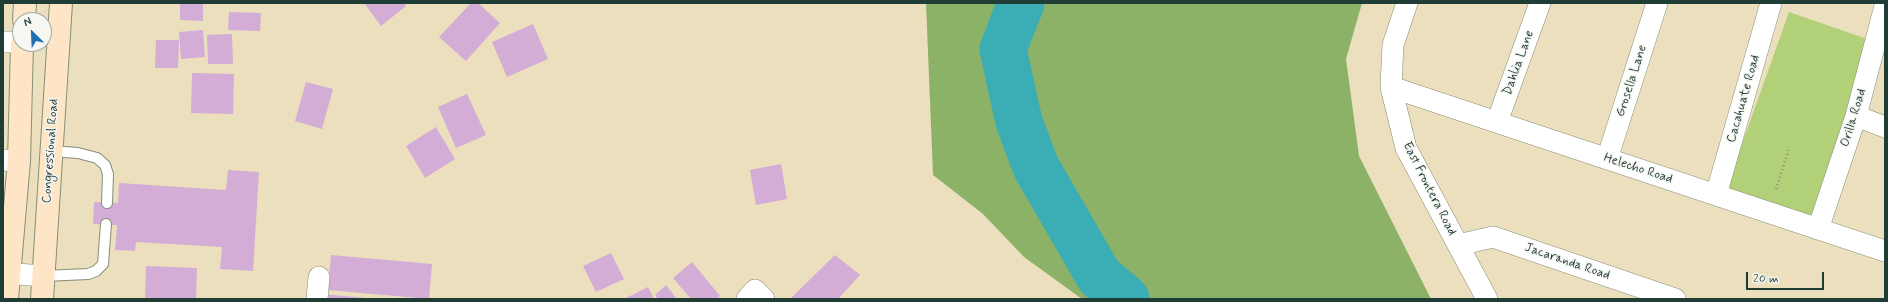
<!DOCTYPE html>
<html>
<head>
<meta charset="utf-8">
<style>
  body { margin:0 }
  #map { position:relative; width:1888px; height:302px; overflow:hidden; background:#ecdfbd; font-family:Mynerve,sans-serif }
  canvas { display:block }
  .frame { position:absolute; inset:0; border:4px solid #1f3d34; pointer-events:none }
  .north { position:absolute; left:12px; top:12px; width:40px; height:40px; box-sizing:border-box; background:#f6f6f2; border:1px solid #a0aca6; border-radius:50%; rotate:336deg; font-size:11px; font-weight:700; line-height:16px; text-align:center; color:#1f3d34 }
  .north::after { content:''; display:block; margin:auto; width:14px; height:18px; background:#1f6fb2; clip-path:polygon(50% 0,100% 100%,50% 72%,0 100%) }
  .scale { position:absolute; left:1746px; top:272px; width:78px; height:18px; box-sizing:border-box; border:2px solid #1f3d34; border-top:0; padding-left:5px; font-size:12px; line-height:14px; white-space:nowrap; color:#1f3d34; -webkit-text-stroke:3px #f6f6f2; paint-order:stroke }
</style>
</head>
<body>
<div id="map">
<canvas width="1888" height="302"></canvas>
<div class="frame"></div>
<div class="north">N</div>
<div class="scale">20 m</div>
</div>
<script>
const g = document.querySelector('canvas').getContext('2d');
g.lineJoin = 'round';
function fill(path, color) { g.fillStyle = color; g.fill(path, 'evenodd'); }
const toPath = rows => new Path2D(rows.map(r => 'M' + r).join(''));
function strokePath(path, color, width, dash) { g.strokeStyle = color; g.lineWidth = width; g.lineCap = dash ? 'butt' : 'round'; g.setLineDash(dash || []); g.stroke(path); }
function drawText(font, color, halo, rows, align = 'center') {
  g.font = font + ' Mynerve,sans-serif'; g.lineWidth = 3; g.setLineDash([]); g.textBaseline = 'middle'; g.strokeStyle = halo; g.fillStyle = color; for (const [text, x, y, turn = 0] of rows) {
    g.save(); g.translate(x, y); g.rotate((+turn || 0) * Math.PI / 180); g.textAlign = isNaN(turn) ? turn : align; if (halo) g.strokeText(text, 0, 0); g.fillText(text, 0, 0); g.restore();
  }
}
fill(toPath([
  [1789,12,1873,41,1810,218,1726,189]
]), '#b1d077');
fill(toPath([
  [926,3,1362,3,1346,59,1359,156,1431,299,1082,299,1024,257,983,214,933,175]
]), '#8cb268');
strokePath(toPath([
  [1021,3,1003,49,1019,122,1036,167,1099,276,1126,299]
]), '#3badb4', 47);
fill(toPath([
  [180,3,203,3,203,21,180,20],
  [364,3,404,3,406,6,381,26],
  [471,3,478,3,500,23,466,61,439,37],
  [229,12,261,13,260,31,228,30],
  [533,24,548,59,507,77,492,42],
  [203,30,205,57,181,59,179,32],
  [232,34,233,64,208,64,207,35],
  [156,40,179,40,178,68,155,68],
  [192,73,234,74,233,114,191,113],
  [306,82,333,89,322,129,295,121],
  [467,94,486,135,456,148,438,107],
  [436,127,455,159,425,178,406,146],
  [781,164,787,199,756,205,750,170],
  [228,170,259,172,253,271,220,269,222,247,136,242,135,251,115,250,117,225,93,224,94,202,118,203,119,183,226,190],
  [611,253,624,279,596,292,583,266],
  [331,255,432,264,429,299,328,290],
  [835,255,860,275,838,299,792,299,791,298],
  [692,262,720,296,716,299,691,299,673,278],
  [146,266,197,268,196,299,145,299],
  [666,285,677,299,658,299,655,295],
  [648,287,654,299,624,299],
  [323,294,366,298,366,299,323,299]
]), '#d3add5');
const service = toPath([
  [51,151,78,153,97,158,105,165,108,174,107,203],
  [44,276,88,274,96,271,103,264,106,224]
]);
const minor = toPath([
  [1407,3,1393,45,1391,87,1406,148,1487,299],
  [3,42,20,42],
  [1391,87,1885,251],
  [1856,116,1885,127],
  [1497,122,1540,3],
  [1607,159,1657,3],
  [3,160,19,161],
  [1716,195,1771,3],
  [1818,229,1856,116,1885,6],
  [1458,245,1493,237,1675,299],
  [3,273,44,276],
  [317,299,319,277],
  [747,299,755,290,764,299]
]);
const secondary = toPath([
  [24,20,25,3],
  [7,299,19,161,22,44],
  [42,299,61,3]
]);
strokePath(service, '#868e78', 12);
strokePath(minor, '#868e78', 22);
strokePath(secondary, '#868e78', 24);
strokePath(toPath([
  [1776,189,1789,149]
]), '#868e78', 2.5, [1, 3]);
strokePath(service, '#fff', 10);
strokePath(minor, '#fff', 21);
strokePath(secondary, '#fde5c5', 22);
drawText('13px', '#1f3d34', '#f6f6f2', [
  ["Dahlia Lane",1519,63,-70],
  ["Grosella Lane",1632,81,-72],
  ["Cacahuate Road",1744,99,-74],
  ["Orilla Road",1854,118,-73],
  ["Congressional Road",51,151,-86],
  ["Helecho Road",1638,169,18],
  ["East Frontera Road",1429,189,63],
  ["Jacaranda Road",1567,262,19]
]);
</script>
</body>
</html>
